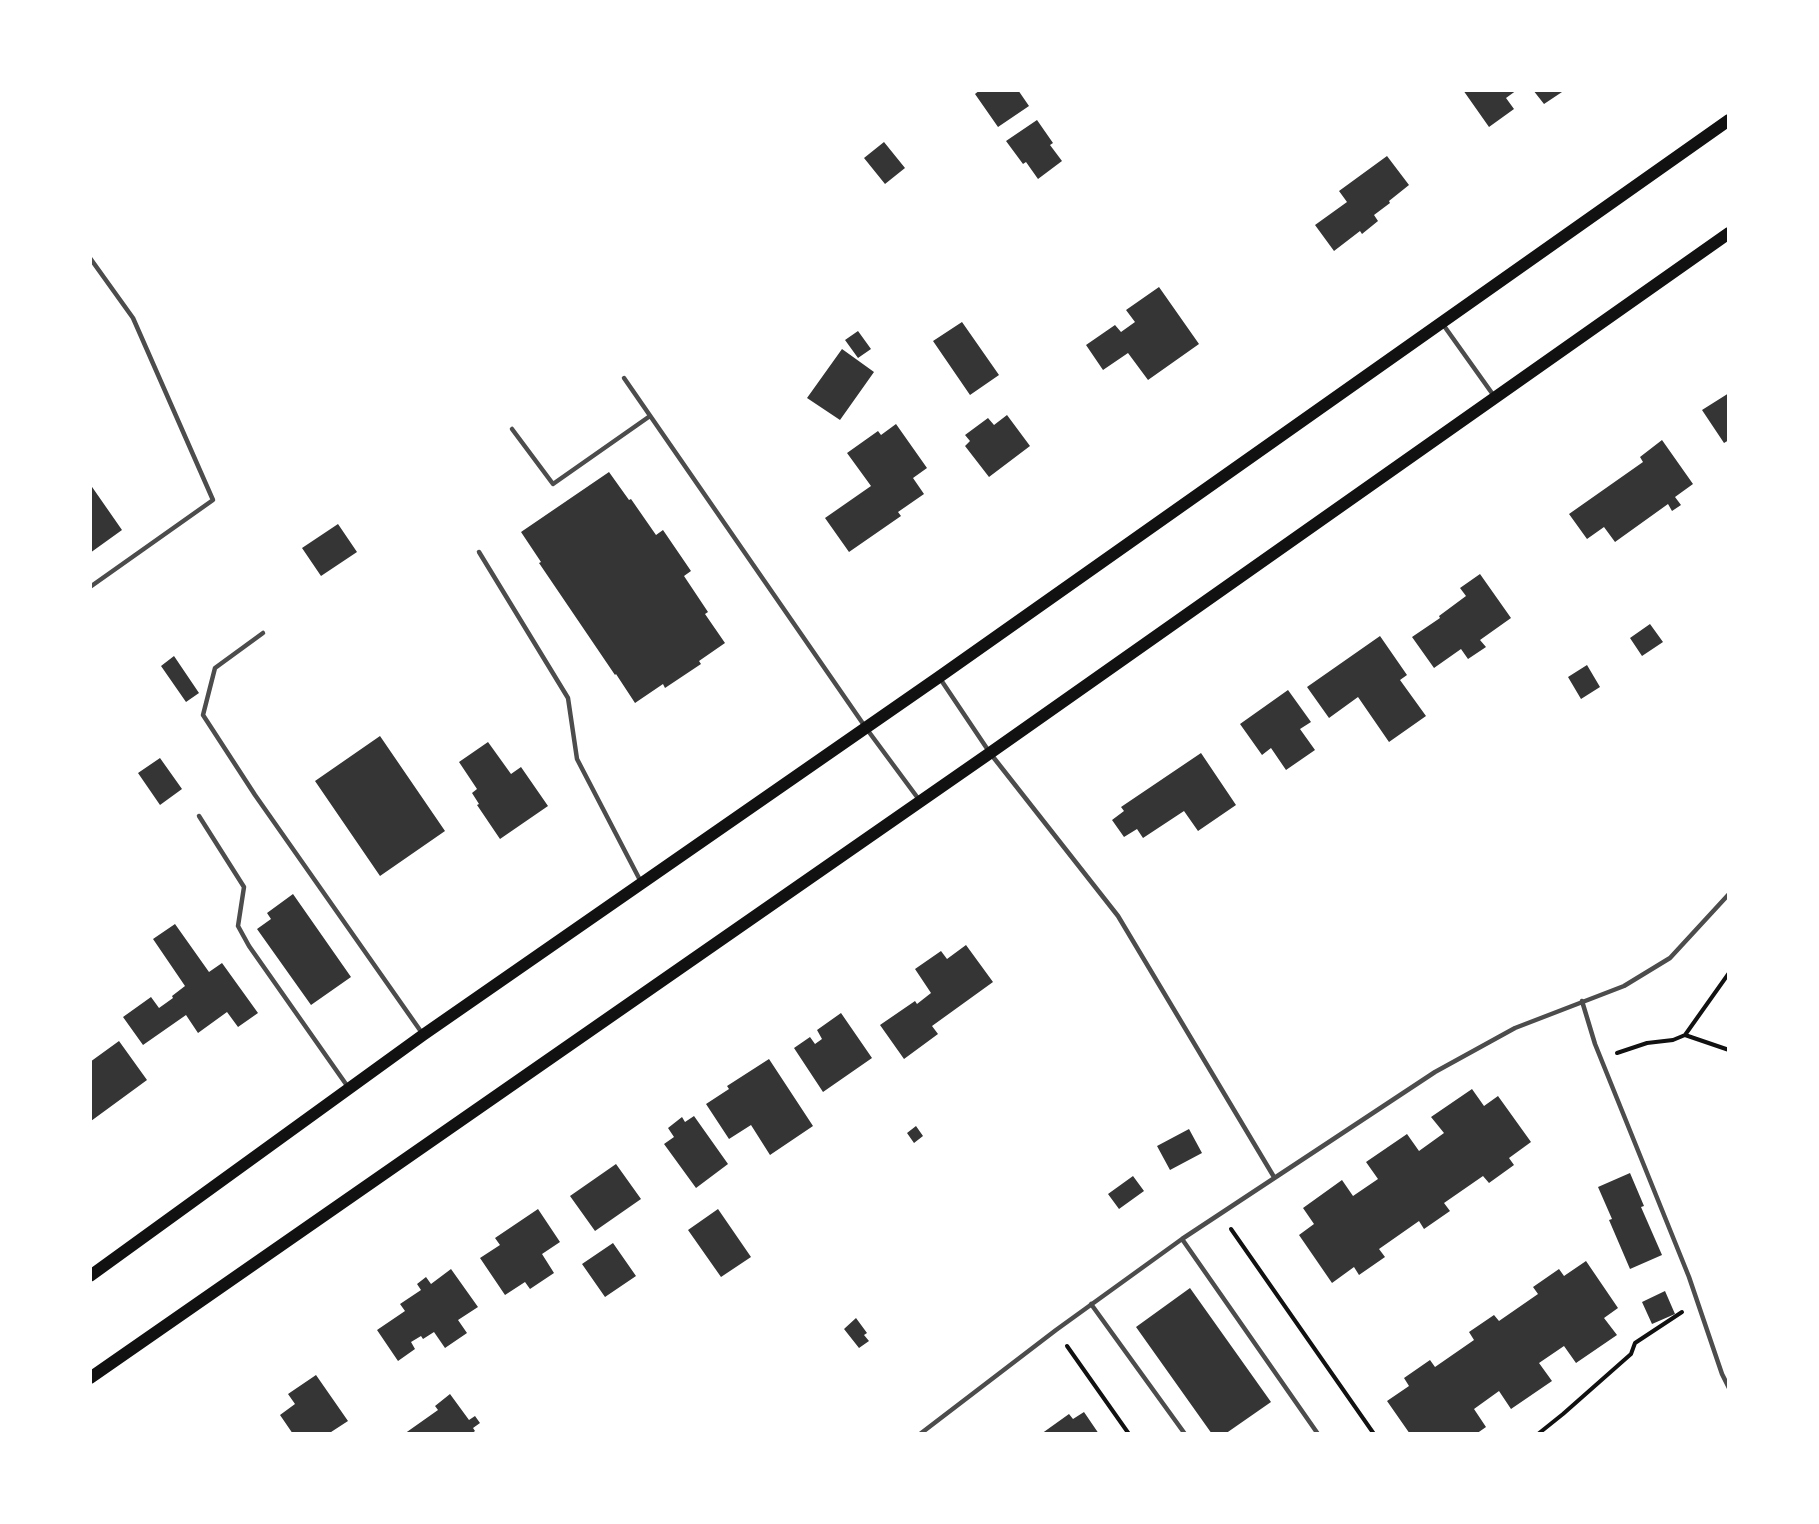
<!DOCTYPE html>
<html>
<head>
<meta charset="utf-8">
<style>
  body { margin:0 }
  #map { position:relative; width:1819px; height:1524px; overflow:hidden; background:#fff; font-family:"Alegreya Sans",sans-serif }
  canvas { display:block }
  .frame { position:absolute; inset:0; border:92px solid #fff; pointer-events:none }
</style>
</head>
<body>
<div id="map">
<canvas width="1819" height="1524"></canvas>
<div class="frame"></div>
</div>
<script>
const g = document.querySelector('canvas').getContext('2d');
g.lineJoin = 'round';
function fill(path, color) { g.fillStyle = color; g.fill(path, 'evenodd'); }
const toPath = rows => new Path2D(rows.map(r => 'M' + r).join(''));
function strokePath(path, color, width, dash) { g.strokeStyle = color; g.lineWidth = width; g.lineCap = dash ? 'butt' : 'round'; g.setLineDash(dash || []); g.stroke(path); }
fill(toPath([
  [980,90,1018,90,1029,106,998,127,975,94],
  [1463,90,1517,90,1506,98,1514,109,1489,127],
  [1533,90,1565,90,1544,104],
  [1037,120,1053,143,1050,145,1062,161,1038,179,1026,162,1023,164,1006,141],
  [884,142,905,168,885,184,864,158],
  [1387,156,1409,185,1389,201,1390,203,1374,215,1378,221,1362,234,1360,231,1334,251,1315,225,1347,202,1339,191],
  [1159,287,1199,344,1148,380,1128,353,1103,370,1086,345,1115,325,1121,332,1135,322,1126,310],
  [962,322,999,375,970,395,933,341],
  [858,331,871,349,858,358,845,340],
  [842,349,874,372,840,420,807,398],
  [1729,393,1729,440,1724,443,1702,410],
  [1007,415,1030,446,989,477,965,446,970,441,965,435,988,418,994,425],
  [896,424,927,468,913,478,924,494,898,512,901,516,849,552,825,518,871,486,847,453,878,431,881,435],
  [1662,440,1693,484,1675,497,1681,505,1672,511,1668,504,1615,542,1604,527,1587,539,1569,514,1643,462,1640,457],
  [609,472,629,500,631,499,656,535,663,530,691,571,684,576,708,612,705,614,725,643,699,661,701,664,665,688,663,684,635,703,616,674,615,675,539,563,541,562,521,532],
  [90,484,122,530,90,553],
  [338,524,357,552,321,576,302,548],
  [1480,574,1511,618,1480,640,1486,647,1468,659,1461,649,1434,668,1412,637,1440,618,1439,616,1466,596,1460,588],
  [1650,624,1663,642,1642,656,1630,638],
  [1380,636,1407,675,1400,680,1426,716,1389,742,1358,697,1329,718,1307,687],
  [174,656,199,693,186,702,161,666],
  [1587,665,1600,687,1581,699,1568,677],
  [1288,690,1311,722,1300,729,1315,750,1286,770,1271,748,1262,755,1240,724],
  [380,736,445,831,380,876,315,781],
  [488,742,511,774,521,767,548,806,500,839,477,805,479,804,472,793,477,789,459,762],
  [1201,753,1236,805,1198,831,1184,811,1143,838,1137,829,1124,837,1112,820,1124,811,1121,807],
  [160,758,182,789,160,805,138,773],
  [293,894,351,977,311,1005,257,929,271,919,267,913],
  [175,924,209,972,222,963,258,1013,238,1027,227,1012,198,1033,186,1015,143,1045,123,1017,151,997,159,1008,173,998,172,996,185,986,153,939],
  [966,945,993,982,932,1026,938,1034,904,1059,880,1025,915,1001,917,1004,931,993,915,969,941,951,947,959],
  [841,1013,872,1058,823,1092,794,1048,810,1037,815,1044,822,1039,817,1030],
  [119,1041,147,1080,91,1121,90,1062],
  [769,1059,813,1126,770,1155,751,1125,729,1139,706,1104,729,1089,727,1086],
  [1472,1089,1484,1106,1498,1096,1531,1142,1509,1158,1514,1165,1489,1183,1483,1176,1444,1203,1450,1211,1424,1229,1419,1221,1379,1249,1385,1257,1359,1275,1354,1267,1332,1283,1299,1235,1314,1224,1303,1208,1342,1180,1353,1196,1378,1179,1366,1162,1407,1134,1419,1151,1444,1133,1431,1117],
  [694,1116,728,1164,696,1188,664,1144,674,1137,668,1128,682,1117,685,1122],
  [916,1126,923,1136,914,1143,907,1133],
  [1189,1129,1202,1153,1170,1170,1157,1146],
  [616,1164,641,1199,595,1231,570,1196],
  [1630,1173,1644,1206,1641,1207,1662,1255,1630,1269,1609,1220,1612,1219,1598,1187],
  [1133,1176,1144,1191,1119,1209,1108,1194],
  [538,1209,560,1242,542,1254,554,1273,530,1289,525,1282,505,1295,480,1258,500,1245,495,1238],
  [718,1209,751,1257,721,1277,688,1230],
  [613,1243,636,1276,605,1297,582,1264],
  [1586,1261,1618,1308,1604,1318,1617,1335,1576,1363,1564,1346,1539,1363,1552,1381,1511,1409,1499,1391,1474,1409,1486,1427,1476,1434,1410,1434,1387,1401,1409,1386,1404,1378,1430,1360,1435,1367,1474,1340,1469,1332,1494,1315,1499,1321,1538,1294,1533,1287,1559,1269,1564,1276],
  [451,1269,478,1307,458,1320,467,1333,445,1348,434,1332,423,1339,421,1336,411,1342,415,1349,398,1361,377,1330,405,1311,400,1304,421,1290,417,1284,426,1277,431,1284],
  [1190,1288,1271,1402,1225,1434,1212,1434,1136,1327],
  [1665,1291,1675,1314,1652,1324,1642,1302],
  [856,1318,867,1333,864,1335,869,1341,859,1348,844,1329],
  [316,1375,348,1421,328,1434,293,1434,280,1415,295,1404,288,1394],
  [450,1394,469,1420,475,1416,480,1423,473,1428,475,1431,471,1434,404,1434,438,1410,435,1406],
  [1084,1412,1099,1434,1041,1434,1069,1414,1073,1419]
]), '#353535');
strokePath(toPath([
  [1685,1035,1729,1050],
  [1617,1053,1647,1043,1673,1040,1685,1035,1729,973],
  [1231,1229,1374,1434],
  [1067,1346,1129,1434],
  [1538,1434,1563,1414,1631,1354,1635,1343,1682,1312]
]), '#111', 4);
strokePath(toPath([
  [90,258,133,318,213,500,90,587],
  [1442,323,1494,396],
  [624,378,866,728,920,801],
  [512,429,553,484,650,416],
  [479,552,568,698,577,759,641,882],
  [263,633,215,668,203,715,255,795,422,1033],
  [939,677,990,753,1118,916,1274,1177],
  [199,816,244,887,238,926,249,946,348,1087],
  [1582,1001,1595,1044,1689,1277,1722,1374,1729,1388],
  [1182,1239,1318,1434],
  [1091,1304,1185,1434],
  [920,1434,1056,1330,1182,1239,1435,1072,1515,1028,1624,986,1670,958,1729,894]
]), '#4c4c4c', 4.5);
strokePath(toPath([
  [90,1276,423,1035,939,677,1729,120],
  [90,1378,990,753,1729,233]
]), '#111', 12);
</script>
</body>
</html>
